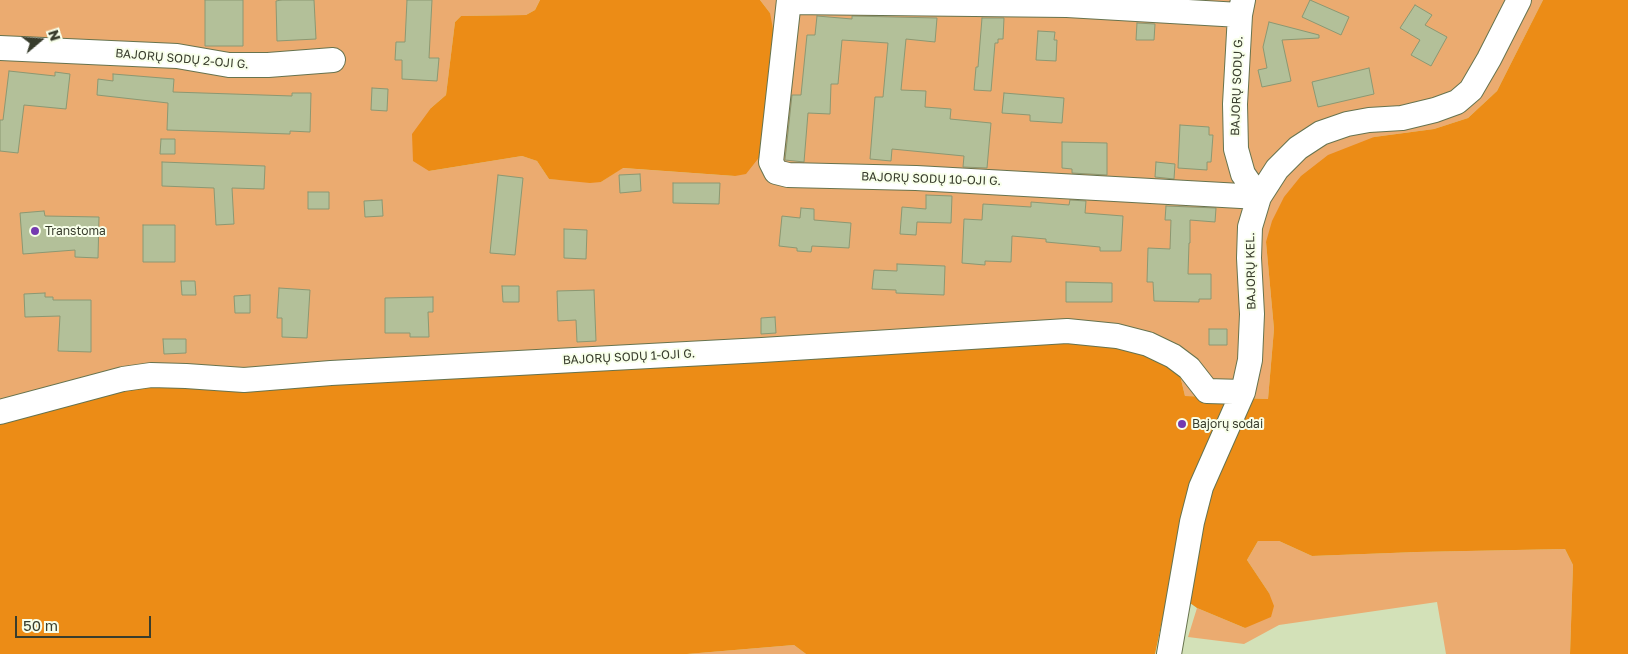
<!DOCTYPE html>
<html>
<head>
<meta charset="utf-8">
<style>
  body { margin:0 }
  #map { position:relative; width:1628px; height:654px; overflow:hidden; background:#d3e1b8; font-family:"Golos Text",sans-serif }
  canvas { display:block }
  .north { position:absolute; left:15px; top:15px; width:50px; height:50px; -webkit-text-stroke:4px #f8ffea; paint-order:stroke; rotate:72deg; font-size:14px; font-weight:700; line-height:20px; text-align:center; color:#383d2d }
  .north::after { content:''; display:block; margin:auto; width:18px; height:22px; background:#383d2d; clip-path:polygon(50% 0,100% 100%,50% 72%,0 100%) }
  .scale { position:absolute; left:15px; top:616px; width:136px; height:22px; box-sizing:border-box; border:2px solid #383d2d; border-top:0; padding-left:6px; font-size:15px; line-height:18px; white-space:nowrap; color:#383d2d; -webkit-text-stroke:4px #f8ffea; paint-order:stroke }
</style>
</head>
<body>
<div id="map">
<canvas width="1628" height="654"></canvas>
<div class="north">N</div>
<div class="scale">50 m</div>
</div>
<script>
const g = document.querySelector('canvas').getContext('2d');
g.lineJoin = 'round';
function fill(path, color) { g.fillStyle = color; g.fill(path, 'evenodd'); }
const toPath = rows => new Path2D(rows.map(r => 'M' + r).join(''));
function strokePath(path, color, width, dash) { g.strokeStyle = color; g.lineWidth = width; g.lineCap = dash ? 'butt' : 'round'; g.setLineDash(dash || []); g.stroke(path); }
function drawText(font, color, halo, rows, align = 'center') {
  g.font = font + ' "Golos Text",sans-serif'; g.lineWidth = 4; g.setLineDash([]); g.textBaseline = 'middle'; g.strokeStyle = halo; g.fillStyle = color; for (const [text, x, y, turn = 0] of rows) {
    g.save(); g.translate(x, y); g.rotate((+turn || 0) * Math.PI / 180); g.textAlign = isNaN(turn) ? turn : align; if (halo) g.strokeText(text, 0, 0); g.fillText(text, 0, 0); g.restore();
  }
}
fill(toPath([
  [0,0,540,0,535,10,526,15,461,16,455,22,446,95,431,108,429,171,522,156,537,161,549,179,601,182,622,168,735,176,770,13,760,0,1543,0,1497,91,1468,118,1434,129,1374,137,1266,242,1274,329,1268,399,1185,396,1179,371,0,420],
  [1258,541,1279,541,1312,556,1417,552,1565,549,1573,565,1570,654,1446,654,1437,602,1279,625,1244,644,1188,637,1197,608,1245,628,1269,593,1247,560],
  [794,645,806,654,687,654]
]), '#ebab70');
fill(toPath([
  [540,0,760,0,770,13,775,40,761,155,746,174,735,176,623,168,601,182,590,183,549,179,537,161,522,156,429,171,413,161,412,134,431,108,446,95,455,22,461,16,526,15,535,10],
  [1543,0,1628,0,1628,654,1570,654,1573,565,1565,549,1417,552,1312,556,1279,541,1258,541,1247,560,1269,593,1274,606,1271,617,1245,628,1197,608,1169,588,1155,654,806,654,794,645,687,654,0,654,0,420,114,387,1067,337,1144,349,1179,371,1185,396,1268,399,1274,329,1266,242,1272,221,1284,197,1301,176,1328,155,1374,137,1434,129,1468,118,1497,91]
]), '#ec8c16');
const building = toPath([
  [205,0,243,0,243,46,205,46,205,0],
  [281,0,314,0,316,39,277,41,276,1,281,0],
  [407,0,432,0,429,58,439,58,437,81,402,79,402,60,395,60,396,42,405,42,407,0],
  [1310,0,1349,17,1341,35,1302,17,1310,0],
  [1415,5,1432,15,1425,25,1447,37,1431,66,1411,55,1420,40,1400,28,1415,5],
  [817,16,852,19,852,16,937,18,935,42,906,39,901,90,926,91,925,107,951,109,950,119,991,123,987,168,963,167,964,156,892,149,891,161,870,159,875,97,883,97,888,43,842,40,838,84,831,84,830,114,808,113,804,162,785,160,792,95,801,95,807,35,815,35,817,16],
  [982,18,1004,18,1003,39,998,39,998,43,995,43,991,91,974,90,976,67,978,67,982,18],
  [1269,22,1319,35,1319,38,1282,40,1291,81,1262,87,1258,70,1267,68,1263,47,1269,22],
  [1137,23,1155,24,1154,40,1136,40,1137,23],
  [1038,31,1055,32,1054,40,1057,40,1056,61,1036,60,1038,31],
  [1369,68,1374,94,1318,107,1312,82,1369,68],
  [9,71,55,76,55,72,70,74,66,109,24,105,18,153,0,151,0,120,3,120,9,71],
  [113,74,174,79,173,92,292,96,292,93,311,93,310,132,290,131,290,134,167,130,168,103,97,95,98,79,113,81,113,74],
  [372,88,388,89,387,111,371,110,372,88],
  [1004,93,1064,98,1062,123,1030,121,1030,115,1002,113,1004,93],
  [1180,125,1209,127,1209,135,1213,135,1211,162,1207,162,1207,170,1178,168,1180,125],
  [161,139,175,139,175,154,160,154,161,139],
  [1062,142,1107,143,1107,175,1072,173,1072,169,1062,168,1062,142],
  [162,162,265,166,264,189,232,188,234,224,216,225,214,188,162,186,162,162],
  [1156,162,1175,164,1174,179,1155,177,1156,162],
  [640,174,641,191,620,193,619,175,640,174],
  [498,175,523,178,515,255,490,253,498,175],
  [673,183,720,183,719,204,673,203,673,183],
  [308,192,329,192,329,209,308,209,308,192],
  [926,195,952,196,951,223,917,222,916,235,900,234,902,207,926,209,926,195],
  [382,200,383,216,365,217,364,201,382,200],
  [1070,200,1086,201,1085,213,1123,216,1121,251,1100,251,1100,247,1046,242,1046,239,1012,236,1011,262,985,261,985,265,962,263,964,219,982,220,983,204,1031,207,1031,202,1069,205,1070,200],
  [1166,206,1216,208,1215,222,1190,220,1190,243,1189,243,1188,274,1211,274,1211,299,1199,299,1199,302,1154,301,1153,282,1147,282,1148,248,1170,249,1171,220,1165,220,1166,206],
  [801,208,814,209,814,220,851,223,849,248,812,246,811,252,797,251,797,248,779,246,782,216,800,218,801,208],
  [44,211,45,216,99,217,98,258,75,257,75,250,23,254,20,213,44,211],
  [143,225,175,225,175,262,143,262,143,225],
  [564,229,587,230,586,259,564,258,564,229],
  [897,264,945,266,944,295,896,293,896,290,872,289,874,270,897,271,897,264],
  [181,281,195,281,196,295,182,295,181,281],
  [1066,282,1112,283,1112,302,1066,302,1066,282],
  [502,286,519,286,519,302,503,302,502,286],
  [279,288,310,290,307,338,282,337,282,318,277,318,279,288],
  [594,290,596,341,577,342,576,320,558,321,557,291,594,290],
  [45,293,45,297,53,297,53,300,91,300,91,352,58,351,60,316,25,317,24,294,45,293],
  [250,295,250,313,235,313,234,296,250,295],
  [433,297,433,312,428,312,429,337,410,337,410,333,385,333,385,298,433,297],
  [775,317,776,333,761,334,761,318,775,317],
  [1209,329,1227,329,1227,345,1209,345,1209,329],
  [163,339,186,339,186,353,164,354,163,339]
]);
fill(building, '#b3c099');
strokePath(building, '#8c9872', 1);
const minor = toPath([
  [789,0,771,162,776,172,788,175,916,178,1259,197],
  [1243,0,1240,15,1235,104,1236,149,1243,174,1259,197],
  [789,2,1067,5,1240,15],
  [0,48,177,56,229,65,268,65,333,60],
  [0,412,123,379,151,375,186,376,244,380,331,373,762,350,1067,331,1117,336,1148,344,1173,356,1189,368,1207,391,1243,392],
  [1169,654,1192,522,1201,487,1243,392,1250,360,1252,314,1249,258,1250,227,1259,197,1277,169,1298,148,1321,133,1347,124,1369,120,1402,118,1435,110,1457,102,1471,90,1489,59,1519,0]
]);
strokePath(minor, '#67734e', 26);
strokePath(minor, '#fff', 24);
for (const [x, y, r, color] of [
  [35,231,5,"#743ab0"],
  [1182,424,5,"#743ab0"]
]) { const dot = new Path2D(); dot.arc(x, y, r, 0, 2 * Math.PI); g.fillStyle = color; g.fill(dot); strokePath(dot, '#f8ffea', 2); }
drawText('12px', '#383d2d', '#f8ffea', [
  ["BAJORŲ SODŲ 2-OJI G.",182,59,5],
  ["BAJORŲ SODŲ G.",1237,86,-88],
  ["BAJORŲ SODŲ 10-OJI G.",931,179,2],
  ["BAJORŲ KEL.",1251,271,-91],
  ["BAJORŲ SODŲ 1-OJI G.",629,357,-3]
]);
drawText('12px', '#383d2d', '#f8ffea', [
  ["Transtoma",45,231],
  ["Bajorų sodai",1192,424]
], 'left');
</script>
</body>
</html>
